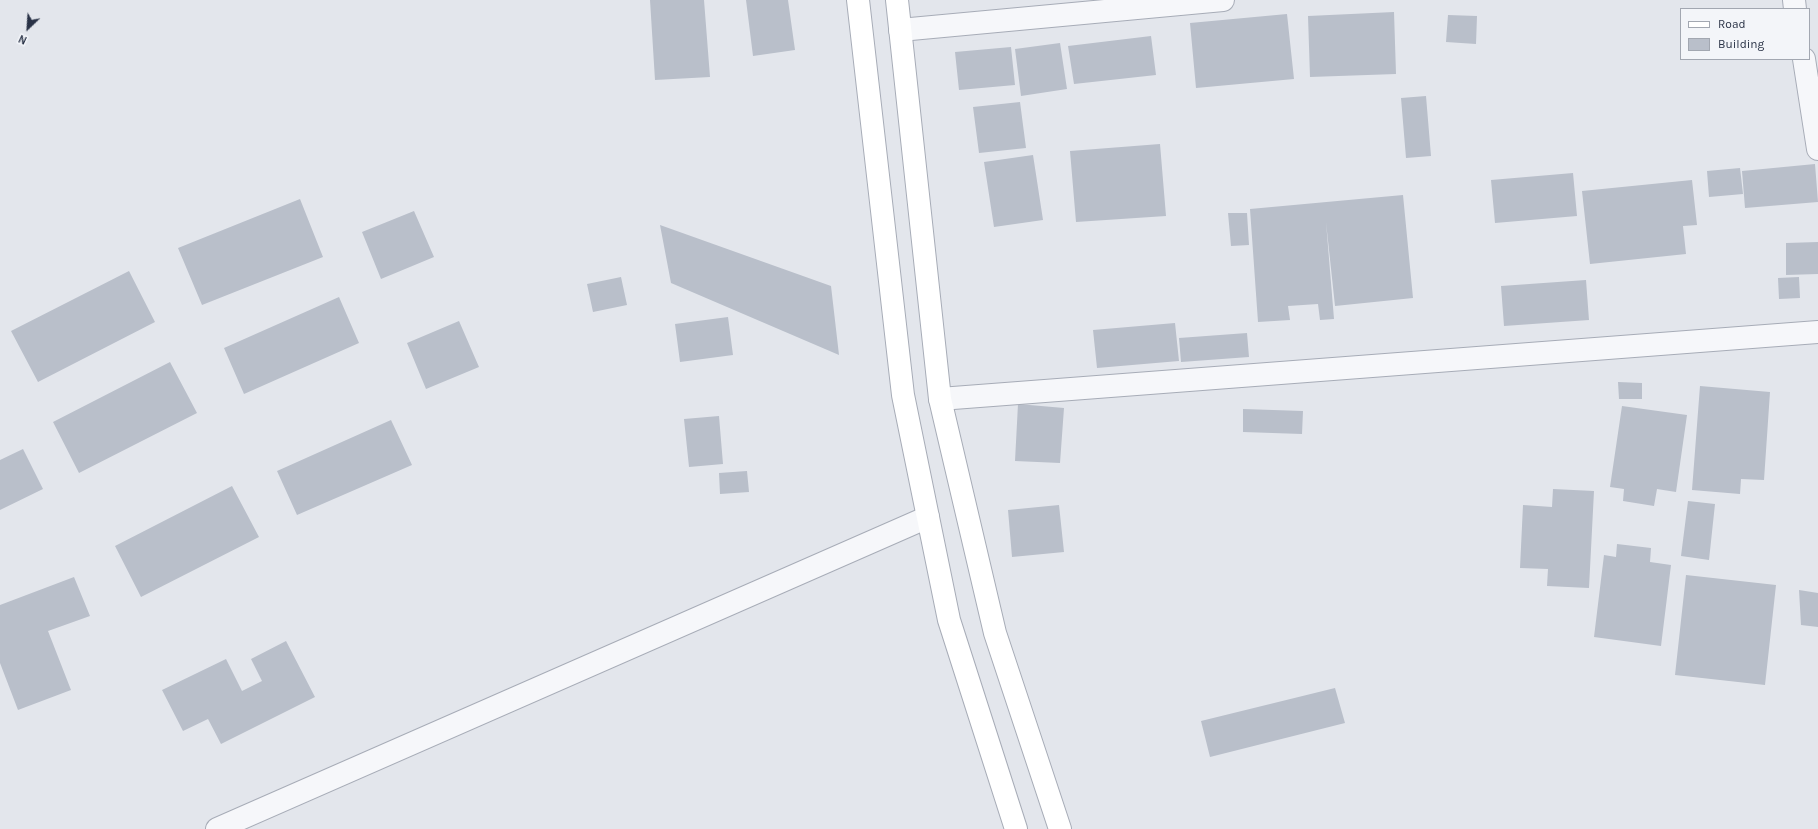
<!DOCTYPE html>
<html>
<head>
<meta charset="utf-8">
<style>
  body { margin:0 }
  #map { position:relative; width:1818px; height:829px; overflow:hidden; background:#e3e6ec; font-family:Karla,sans-serif }
  canvas { display:block }
  .legend { position:absolute; left:1680px; top:8px; width:130px; height:52px; box-sizing:border-box; background:#f3f5f9; border:1px solid #a2a7b1; margin:0; padding:5px 7px; list-style:none; font-size:12px; color:#293246 }
  .legend li { display:flex; align-items:center; gap:8px; height:20px }
  .legend b { width:20px; border:1px solid #a2a7b1 }
  .north { position:absolute; left:8px; top:8px; width:40px; height:40px; -webkit-text-stroke:3px #f3f5f9; paint-order:stroke; rotate:205deg; font-size:11px; font-weight:700; line-height:16px; text-align:center; color:#293246 }
  .north::after { content:''; display:block; margin:auto; width:14px; height:18px; background:#293246; clip-path:polygon(50% 0,100% 100%,50% 72%,0 100%) }
</style>
</head>
<body>
<div id="map">
<canvas width="1818" height="829"></canvas>
<ul class="legend">
<li><b style="height:5px;background:#fff"></b>Road</li>
<li><b style="height:11px;background:#b9bfca"></b>Building</li>
</ul>
<div class="north">N</div>
</div>
<script>
const g = document.querySelector('canvas').getContext('2d');
g.lineJoin = 'round';
function fill(path, color) { g.fillStyle = color; g.fill(path, 'evenodd'); }
const toPath = rows => new Path2D(rows.map(r => 'M' + r).join(''));
function strokePath(path, color, width, dash) { g.strokeStyle = color; g.lineWidth = width; g.lineCap = dash ? 'butt' : 'round'; g.setLineDash(dash || []); g.stroke(path); }
fill(toPath([
  [650,0,704,0,710,77,655,80],
  [746,0,788,0,795,50,753,56],
  [1394,12,1396,74,1310,77,1308,16],
  [1287,14,1294,79,1196,88,1190,23],
  [1448,15,1477,16,1476,44,1446,42],
  [1151,36,1156,75,1074,84,1068,46],
  [1060,43,1067,89,1021,96,1015,49],
  [1011,47,1015,85,959,90,955,52],
  [1426,96,1431,156,1406,158,1401,98],
  [1020,102,1026,148,979,153,973,107],
  [1160,144,1166,216,1076,222,1070,151],
  [1033,155,1043,220,994,227,984,162],
  [1815,164,1818,202,1745,208,1742,171],
  [1740,168,1743,194,1709,197,1707,171],
  [1573,173,1577,216,1495,223,1491,180],
  [1692,180,1697,225,1683,226,1686,254,1590,264,1582,191],
  [1403,195,1413,298,1335,306,1326,222,1334,319,1320,320,1318,304,1288,306,1290,320,1258,322,1250,209],
  [300,199,323,257,202,305,178,248],
  [414,211,434,257,381,279,362,232],
  [1228,213,1247,213,1249,245,1231,246],
  [660,225,831,286,839,355,671,283],
  [1818,242,1818,274,1786,275,1786,243],
  [129,271,155,322,38,382,11,331],
  [621,277,627,305,593,312,587,284],
  [1799,277,1800,298,1779,299,1778,278],
  [1586,280,1589,320,1504,326,1501,286],
  [339,297,359,343,244,394,224,348],
  [728,317,733,355,680,362,675,324],
  [459,321,479,367,426,389,407,343],
  [1175,323,1179,361,1097,368,1093,330],
  [1247,333,1249,357,1181,362,1179,338],
  [170,362,197,413,79,473,53,422],
  [1618,382,1642,383,1642,399,1619,399],
  [1700,386,1770,392,1764,480,1741,479,1740,494,1692,490],
  [1018,404,1064,408,1060,463,1015,461],
  [1622,406,1687,415,1676,492,1657,489,1654,506,1623,501,1624,489,1610,487],
  [1243,409,1303,411,1302,434,1243,432],
  [719,416,723,464,689,467,684,419],
  [391,420,412,465,297,515,277,471],
  [23,449,43,489,0,510,0,460],
  [747,471,749,492,720,494,719,473],
  [232,486,259,537,141,597,115,546],
  [1553,489,1594,491,1589,588,1547,586,1548,569,1520,568,1523,505,1552,507],
  [1688,501,1715,504,1709,560,1681,556],
  [1059,505,1064,552,1012,557,1008,510],
  [1617,544,1651,548,1650,562,1671,565,1661,646,1594,637,1604,555,1616,557],
  [1686,575,1776,585,1765,685,1675,675],
  [74,577,90,616,48,631,71,690,18,710,0,663,0,605],
  [1799,590,1818,593,1818,627,1801,625],
  [286,641,315,697,221,744,208,719,183,731,162,690,226,659,242,691,262,681,251,659],
  [1335,688,1345,723,1210,757,1201,721]
]), '#b9bfca');
const street = toPath([
  [1794,0,1795,9],
  [900,30,1223,0],
  [1804,59,1818,149],
  [940,399,1818,332],
  [217,829,928,517]
]);
const secondary = toPath([
  [858,0,903,395,949,620,1016,829],
  [897,0,940,399,995,633,1060,829]
]);
strokePath(street, '#a7acb7', 24);
strokePath(secondary, '#a7acb7', 24);
strokePath(street, '#f6f7fa', 22);
strokePath(secondary, '#fff', 22);
</script>
</body>
</html>
